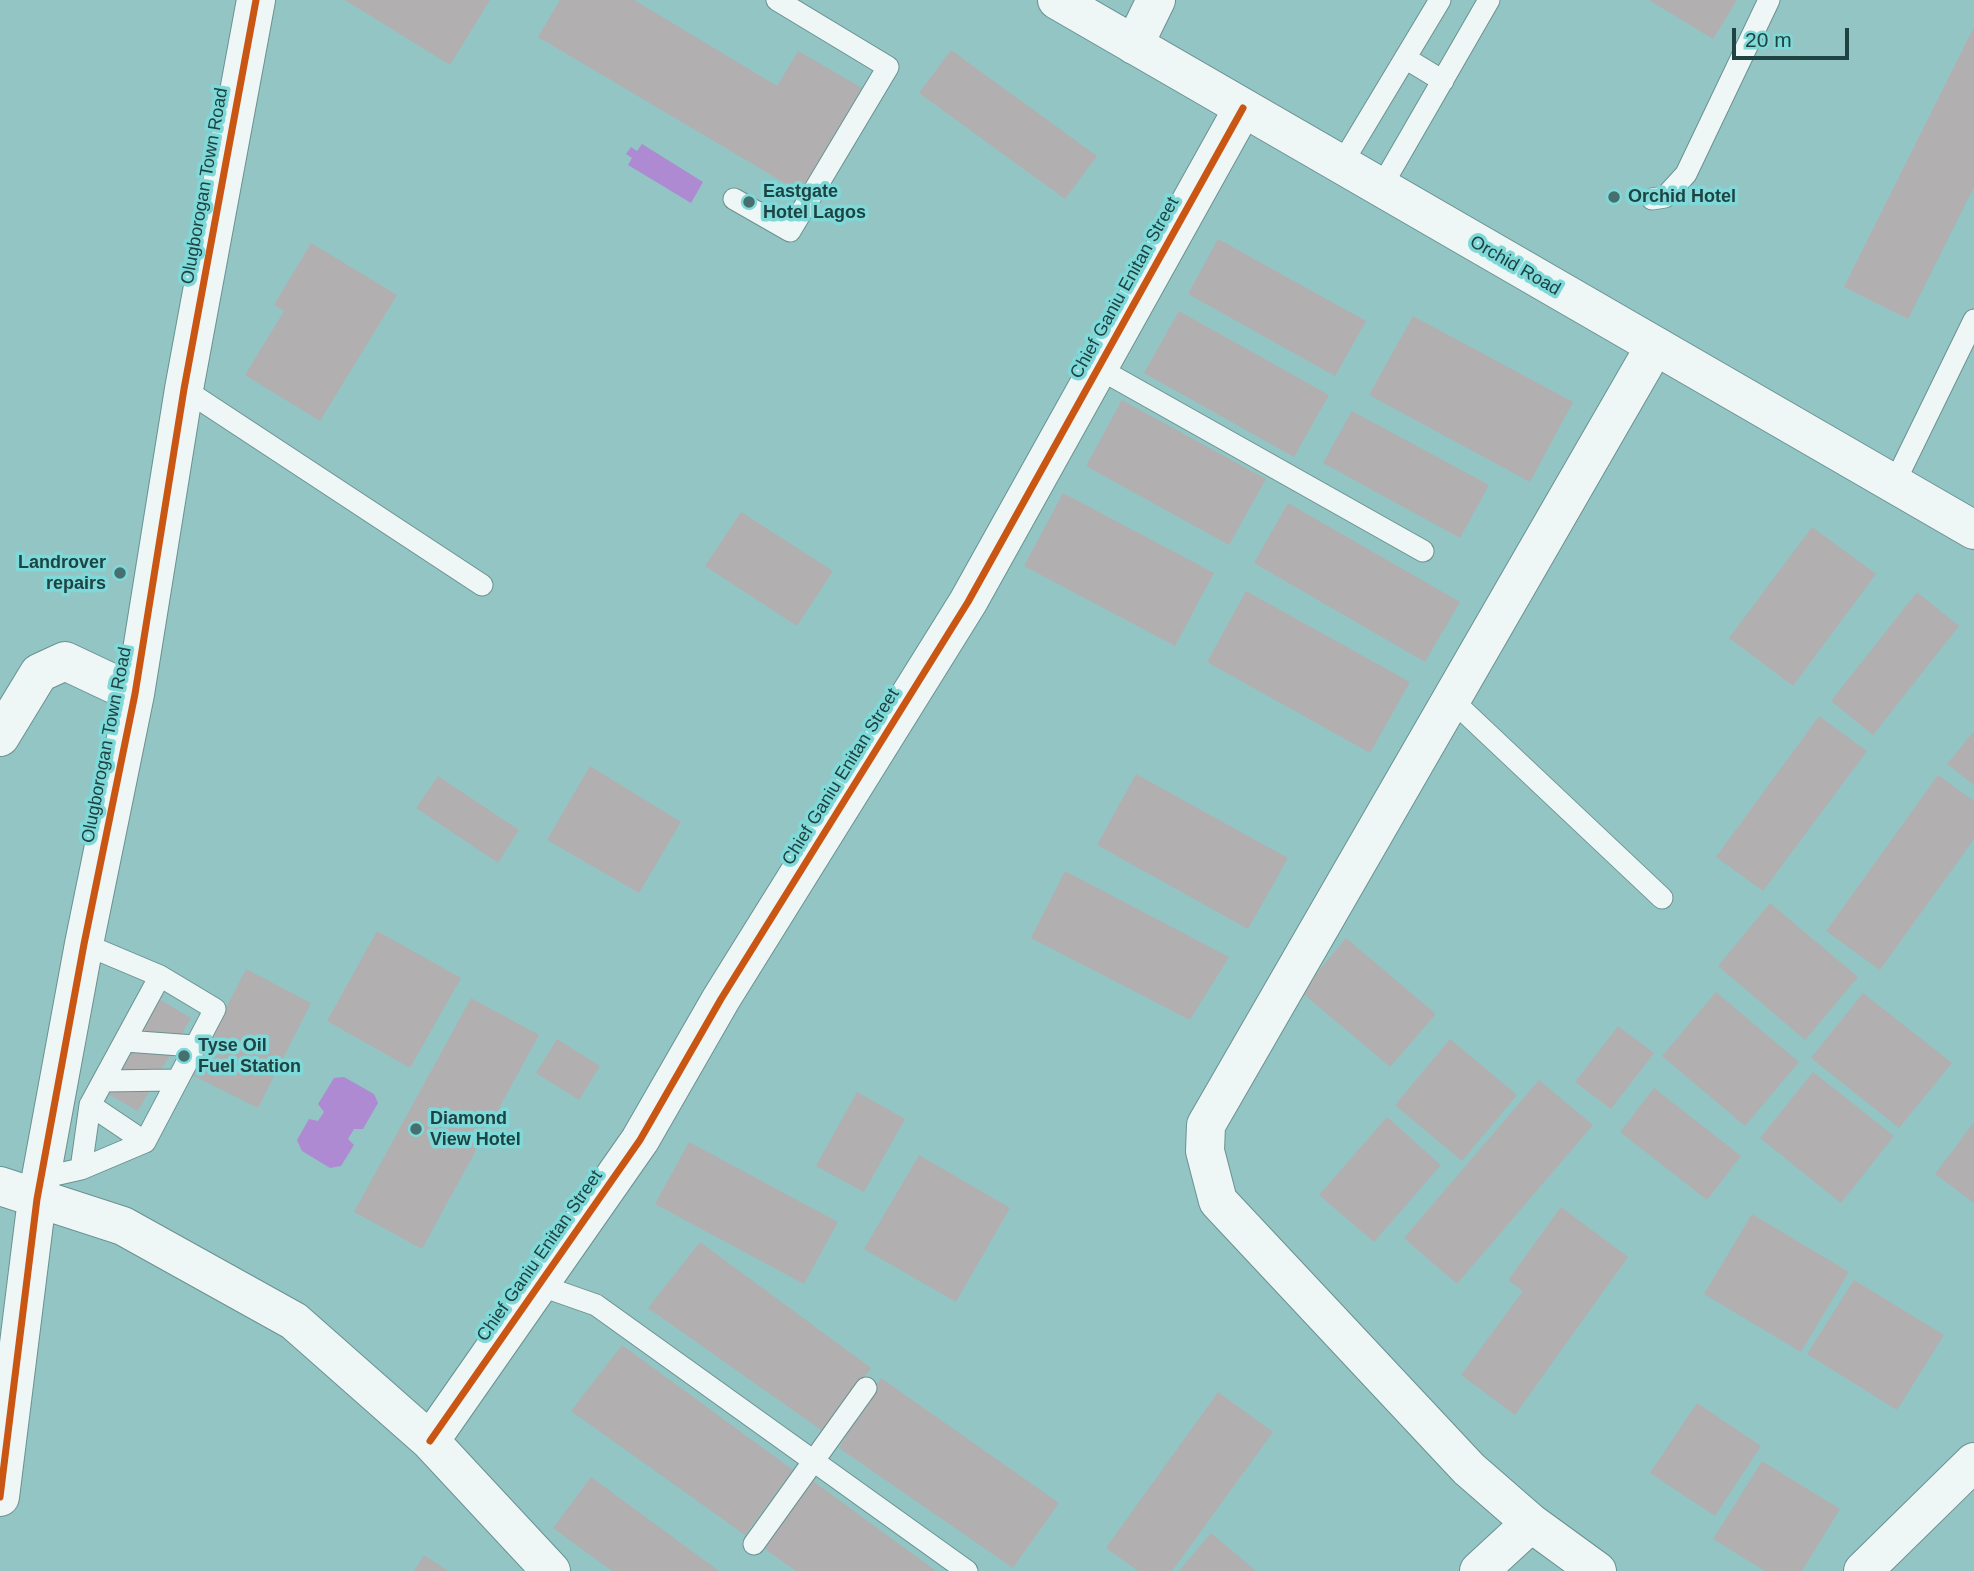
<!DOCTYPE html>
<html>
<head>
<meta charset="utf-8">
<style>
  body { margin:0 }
  #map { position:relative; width:1974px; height:1571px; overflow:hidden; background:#93c5c4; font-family:Helvetica,sans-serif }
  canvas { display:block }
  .scale { position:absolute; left:1732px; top:28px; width:117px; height:32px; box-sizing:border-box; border:4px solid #1d4343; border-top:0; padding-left:9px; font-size:21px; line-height:24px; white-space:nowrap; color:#1d4343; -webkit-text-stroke:5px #7fd9d8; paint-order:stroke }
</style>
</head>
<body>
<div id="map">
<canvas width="1974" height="1571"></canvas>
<div class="scale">20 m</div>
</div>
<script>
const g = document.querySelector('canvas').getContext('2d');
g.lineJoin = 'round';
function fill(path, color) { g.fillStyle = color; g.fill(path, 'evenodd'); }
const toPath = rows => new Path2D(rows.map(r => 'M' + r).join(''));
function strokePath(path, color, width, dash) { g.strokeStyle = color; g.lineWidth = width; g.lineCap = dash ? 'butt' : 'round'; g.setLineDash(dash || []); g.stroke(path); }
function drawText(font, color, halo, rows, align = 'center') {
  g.font = font + ' Helvetica,sans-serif'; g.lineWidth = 7; g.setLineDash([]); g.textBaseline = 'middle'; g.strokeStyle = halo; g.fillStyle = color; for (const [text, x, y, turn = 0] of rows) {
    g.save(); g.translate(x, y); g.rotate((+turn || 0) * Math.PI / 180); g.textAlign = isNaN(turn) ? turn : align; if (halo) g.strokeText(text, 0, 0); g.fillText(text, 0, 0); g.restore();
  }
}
fill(toPath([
  [642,144,703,182,691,203,628,165,632,158,626,154,631,147,637,151],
  [344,1077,374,1094,378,1103,363,1129,354,1129,348,1139,354,1145,341,1166,330,1168,302,1151,297,1140,309,1119,318,1121,324,1112,318,1104,334,1078]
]), '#ae8ad2');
fill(toPath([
  [345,0,490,0,450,65],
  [560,0,634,0,777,86,798,51,862,88,800,192,538,37],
  [1649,0,1737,0,1713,39],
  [1974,27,1974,187,1908,319,1844,287],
  [951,50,1097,156,1065,199,919,93],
  [1218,239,1366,321,1335,376,1188,294],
  [311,243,397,295,320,421,245,375,284,311,274,305],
  [1179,311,1329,395,1294,457,1144,373],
  [1413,316,1573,402,1530,482,1369,395],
  [1122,400,1266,479,1229,545,1086,466],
  [1352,411,1489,485,1460,538,1323,463],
  [1063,493,1214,573,1175,646,1024,566],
  [1288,503,1460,602,1425,662,1254,563],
  [741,512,833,571,797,626,705,566],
  [1812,527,1876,574,1793,686,1729,638],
  [1246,591,1410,682,1370,753,1207,662],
  [1917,592,1959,626,1873,735,1831,701],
  [1819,716,1867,751,1763,891,1716,857],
  [1974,731,1974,785,1947,764],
  [590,766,681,822,639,893,547,840],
  [1136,774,1288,858,1248,929,1097,845],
  [1938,775,1974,801,1974,839,1880,970,1826,931],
  [438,776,519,830,498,863,416,808],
  [1065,871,1229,957,1190,1020,1031,938],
  [1770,903,1858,977,1805,1040,1718,966],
  [377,931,461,978,410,1068,327,1021],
  [1346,938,1436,1014,1390,1067,1301,992],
  [246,969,311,1003,258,1108,192,1075],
  [1716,992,1799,1062,1745,1126,1662,1056],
  [1863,993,1952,1063,1899,1128,1811,1058],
  [471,998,539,1035,422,1249,354,1212],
  [159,999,191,1018,138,1111,105,1092],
  [1618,1026,1654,1053,1611,1109,1575,1082],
  [557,1039,600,1066,579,1100,536,1073],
  [1450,1039,1517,1095,1462,1161,1395,1105],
  [1813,1072,1894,1136,1841,1203,1760,1138],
  [1539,1080,1593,1125,1457,1284,1404,1238],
  [1654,1088,1741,1156,1707,1200,1620,1132],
  [857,1092,905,1119,864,1192,816,1166],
  [1387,1117,1441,1165,1374,1242,1319,1195],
  [1974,1122,1974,1203,1935,1174],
  [689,1142,838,1222,804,1284,655,1204],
  [919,1155,1010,1208,956,1302,864,1249],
  [1561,1207,1628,1257,1515,1415,1461,1375,1523,1291,1508,1280],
  [1752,1214,1849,1272,1801,1352,1704,1294],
  [700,1242,871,1368,824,1432,648,1308],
  [1854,1280,1944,1335,1897,1410,1807,1354],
  [622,1345,793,1470,745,1535,571,1411],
  [881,1378,1059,1503,1013,1568,839,1448],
  [1218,1392,1273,1432,1172,1571,1138,1571,1106,1548],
  [1697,1403,1761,1446,1715,1516,1650,1473],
  [1762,1461,1840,1509,1802,1571,1765,1571,1713,1539],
  [591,1477,719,1571,612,1571,553,1528],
  [813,1481,936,1571,796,1571,762,1547],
  [1211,1533,1256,1571,1179,1571],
  [424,1555,448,1571,414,1571]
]), '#b2afb1');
const service = toPath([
  [1405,58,1443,81],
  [1341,165,1440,0],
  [1380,189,1489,0],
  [734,199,790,231,888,67,777,0],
  [1652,199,1665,197,1686,174,1769,0],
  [1098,368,1423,551],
  [184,389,482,585],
  [1894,484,1974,320],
  [1452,700,1662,898],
  [84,944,160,976],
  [125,1041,194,1046],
  [103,1081,175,1080],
  [81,1169,90,1105],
  [41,1178,81,1169,145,1142,215,1009,160,976,90,1105,145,1142],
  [539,1285,596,1305,967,1571],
  [754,1544,866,1388]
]);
const minor = toPath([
  [1134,45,1156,0],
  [0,737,39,673,65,661,135,694],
  [0,1186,123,1226,294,1321,430,1441,551,1571],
  [430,1441,640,1140,721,999,968,602,1243,108],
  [0,1497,37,1199,84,944,135,694,184,389,256,0],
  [1479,1571,1531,1523],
  [1597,1571,1531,1523,1469,1469,1218,1201,1205,1151,1206,1125,1655,346],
  [1863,1571,1974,1462]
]);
const primary = toPath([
  [1057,0,1974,530]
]);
strokePath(service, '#699291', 23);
strokePath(minor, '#699291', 40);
strokePath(primary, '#699291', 40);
strokePath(service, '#eff6f6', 21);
strokePath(minor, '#eff6f6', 38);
strokePath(primary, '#eff6f6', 38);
strokePath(toPath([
  [430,1441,640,1140,721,999,968,602,1243,108],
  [0,1497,37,1199,84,944,135,694,184,389,256,0]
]), '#ca5614', 7);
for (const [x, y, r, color] of [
  [1614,197,7,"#467070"],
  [749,202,7,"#467070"],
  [120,573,7,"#467070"],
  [184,1056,7,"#467070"],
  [416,1129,7,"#467070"]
]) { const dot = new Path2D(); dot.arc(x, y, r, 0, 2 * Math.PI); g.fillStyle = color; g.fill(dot); strokePath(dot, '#7fd9d8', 2.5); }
drawText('18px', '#1d4343', '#7fd9d8', [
  ["Olugborogan Town Road",205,186,-80],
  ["Orchid Road",1515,266,30],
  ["Chief Ganiu Enitan Street",1125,288,-61],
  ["Olugborogan Town Road",107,745,-79],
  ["Chief Ganiu Enitan Street",841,777,-58],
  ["Chief Ganiu Enitan Street",540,1256,-55]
]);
drawText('bold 18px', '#1d4343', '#7fd9d8', [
  ["Eastgate",763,192],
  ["Hotel Lagos",763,213],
  ["Orchid Hotel",1628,197],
  ["Landrover",106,563,"right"],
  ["repairs",106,584,"right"],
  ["Tyse Oil",198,1046],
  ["Fuel Station",198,1067],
  ["Diamond",430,1119],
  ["View Hotel",430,1140]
], 'left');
</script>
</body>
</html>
